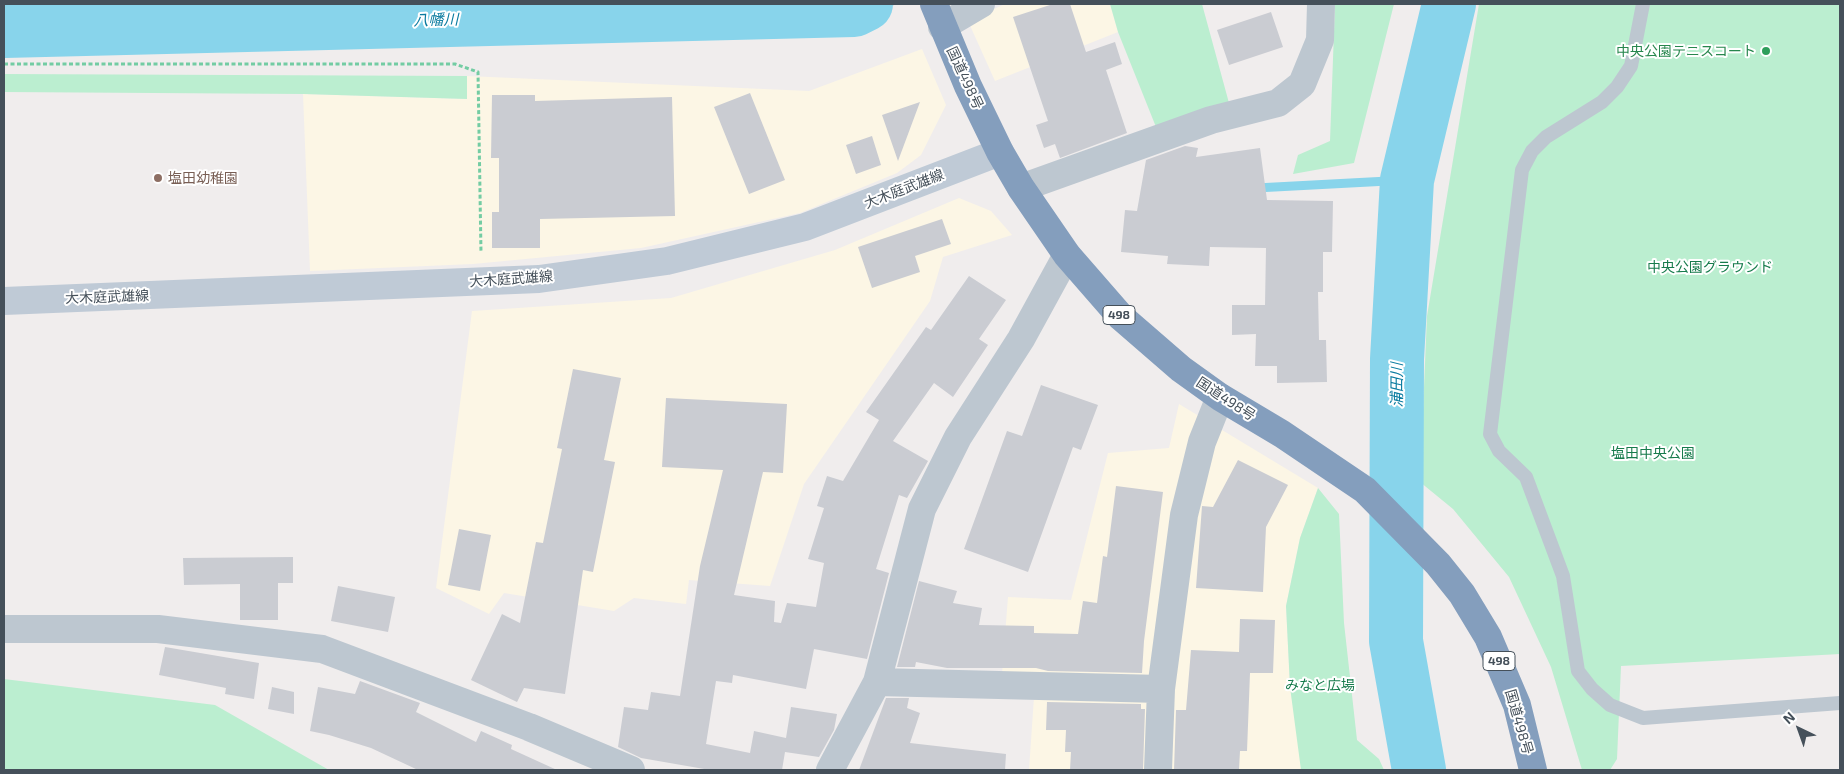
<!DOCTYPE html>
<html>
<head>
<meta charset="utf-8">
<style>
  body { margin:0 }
  #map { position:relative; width:1844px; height:774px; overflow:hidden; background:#f0eded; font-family:"Exo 2",sans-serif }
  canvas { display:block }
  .frame { position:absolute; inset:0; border:5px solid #45505a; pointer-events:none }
  .north { position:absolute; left:1774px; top:704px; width:50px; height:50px; -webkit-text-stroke:4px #fff; paint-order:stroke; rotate:318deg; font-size:14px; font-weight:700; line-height:20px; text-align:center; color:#45505a }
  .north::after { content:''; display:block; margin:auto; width:18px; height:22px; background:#45505a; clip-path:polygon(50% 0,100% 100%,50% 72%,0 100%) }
</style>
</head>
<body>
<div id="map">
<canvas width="1844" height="774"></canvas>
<div class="frame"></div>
<div class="north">N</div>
</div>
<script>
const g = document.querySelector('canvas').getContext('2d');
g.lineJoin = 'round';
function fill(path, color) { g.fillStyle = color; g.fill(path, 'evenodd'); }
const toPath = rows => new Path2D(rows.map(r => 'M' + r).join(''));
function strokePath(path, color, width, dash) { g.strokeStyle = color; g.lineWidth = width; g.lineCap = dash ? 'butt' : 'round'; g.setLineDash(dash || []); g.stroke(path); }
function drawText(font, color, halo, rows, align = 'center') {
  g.font = font + ' "Exo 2","Noto Sans JP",sans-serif'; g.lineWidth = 4; g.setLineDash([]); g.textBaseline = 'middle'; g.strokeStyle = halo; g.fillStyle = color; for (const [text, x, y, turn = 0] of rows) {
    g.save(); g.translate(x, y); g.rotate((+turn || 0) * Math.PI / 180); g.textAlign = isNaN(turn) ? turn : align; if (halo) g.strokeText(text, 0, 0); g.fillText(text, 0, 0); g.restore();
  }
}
fill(toPath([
  [1005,4,1110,4,1118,32,995,81,968,21],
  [922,49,946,105,921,155,897,173,800,213,641,248,473,264,310,271,303,94,466,99,467,76,809,91],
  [959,198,991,211,1012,235,943,257,930,301,804,484,770,586,689,580,686,604,634,598,614,611,504,593,489,614,436,588,472,311,671,298,835,250],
  [1179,404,1318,488,1300,538,1286,606,1290,687,1303,770,1029,770,1034,697,1000,699,1008,597,1071,600,1108,453,1169,448]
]), '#fcf6e5');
fill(toPath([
  [1110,4,1202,4,1229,103,1158,132,1118,32],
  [1335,4,1394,4,1354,163,1293,174,1298,155,1330,141],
  [1479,4,1840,4,1840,654,1621,666,1617,759,1610,770,1582,770,1551,667,1509,577,1453,509,1420,482,1427,316],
  [4,74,467,76,467,99,303,94,4,92],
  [1318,488,1339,514,1344,623,1357,740,1379,759,1384,770,1301,770,1290,687,1286,606,1300,538],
  [4,679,215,705,329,770,4,770]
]), '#bbeed0');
fill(toPath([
  [848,4,898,4,850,17]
]), '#88d4eb');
strokePath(toPath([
  [1256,188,1407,180]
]), '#88d4eb', 9);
strokePath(toPath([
  [4,31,854,10,866,4],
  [1419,770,1396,641,1397,359,1407,180,1449,4]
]), '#88d4eb', 54);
fill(toPath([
  [1053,4,1070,4,1086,52,1115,42,1122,64,1106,70,1127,133,1060,158,1055,144,1044,148,1036,125,1048,121,1013,17],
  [1271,12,1283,47,1229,65,1217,30],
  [750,93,785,180,749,194,714,107],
  [492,95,535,95,535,101,672,97,675,216,540,219,540,248,492,248,492,212,499,212,499,158,491,158],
  [920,102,898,161,882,115],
  [872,136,881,165,856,174,846,145],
  [1185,146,1198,148,1196,157,1260,148,1267,200,1333,201,1332,252,1323,252,1323,292,1318,292,1319,340,1326,340,1327,382,1277,383,1277,366,1255,366,1256,334,1232,335,1232,305,1265,305,1266,248,1210,247,1209,266,1167,264,1168,256,1121,252,1125,210,1137,211,1146,160],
  [942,219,951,244,915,256,920,272,872,288,858,247],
  [969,276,1006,300,979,339,988,345,953,397,934,383,893,441,928,461,907,498,899,495,876,569,889,573,867,659,814,649,806,689,733,675,732,683,716,681,706,744,750,753,754,731,786,738,791,707,837,714,834,730,819,757,785,752,782,770,710,770,641,758,618,747,624,707,648,710,651,692,680,696,700,566,723,470,662,467,666,398,787,404,783,473,763,472,734,595,775,601,774,622,781,623,787,603,816,607,824,563,808,559,824,508,817,506,827,476,843,481,879,420,866,412,926,327,931,330],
  [573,369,621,378,604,460,615,462,593,572,583,570,565,694,524,688,517,702,471,680,502,614,520,623,536,542,543,543,562,449,557,448],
  [1041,385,1098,405,1081,450,1073,447,1028,572,964,549,1007,431,1022,436],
  [1238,460,1288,485,1266,527,1263,592,1196,588,1202,506,1213,507],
  [1116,486,1163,492,1144,641,1142,673,1048,671,1036,668,947,668,916,662,915,667,897,667,919,581,957,591,953,603,982,608,979,625,1034,626,1034,633,1078,634,1083,601,1097,603,1103,556,1107,557],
  [459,529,491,535,480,591,448,585],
  [293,557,293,583,278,583,278,620,240,620,240,584,184,585,183,558],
  [338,586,395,597,388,632,331,621],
  [1240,619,1275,620,1273,673,1250,673,1247,751,1240,751,1239,770,1174,770,1176,710,1186,710,1191,650,1239,652],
  [165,647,259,663,254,699,225,694,226,688,159,675],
  [360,681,420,703,416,712,476,742,481,731,512,745,511,749,557,770,418,770,371,748,329,735,310,731,318,687,355,694],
  [272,687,294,692,294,714,268,709],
  [886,698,909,698,907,708,920,713,910,743,1006,754,1005,770,859,770],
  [1047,702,1141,704,1141,709,1145,709,1143,770,1070,770,1071,752,1065,752,1066,730,1046,730]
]), '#caccd2');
strokePath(toPath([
  [4,64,455,64,478,72,481,253]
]), '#73cca3', 3, [4, 2.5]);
strokePath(toPath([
  [1643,4,1631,66,1617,87,1602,102,1546,137,1532,151,1522,170,1490,434,1499,451,1526,477,1563,576,1578,671,1592,689,1610,705,1643,718,1840,703]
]), '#bdc7d0', 14);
strokePath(toPath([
  [942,27,981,4],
  [1021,188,1211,120,1278,103,1302,84,1320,40,1321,4],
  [4,629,158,629,322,649,529,727,631,770],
  [877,682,1161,689],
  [830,770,877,682,922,509,958,437,1021,339,1067,255],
  [1158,770,1161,689,1184,515,1202,442,1220,397]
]), '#bdc7d0', 28);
strokePath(toPath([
  [4,301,539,279,667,261,805,227,1000,152]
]), '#bfcad6', 28);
strokePath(toPath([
  [934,4,968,86,1000,152,1021,188,1067,255,1121,317,1181,369,1220,397,1282,434,1365,490,1438,564,1462,594,1488,637,1517,705,1533,770]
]), '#849ebd', 28);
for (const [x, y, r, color] of [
  [1766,51,5,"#2e9e5b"],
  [158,178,5,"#8d6e63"]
]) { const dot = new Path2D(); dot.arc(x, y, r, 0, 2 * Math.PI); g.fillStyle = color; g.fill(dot); strokePath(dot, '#fff', 2); }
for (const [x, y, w] of [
  [1119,315,32],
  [1499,661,32]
]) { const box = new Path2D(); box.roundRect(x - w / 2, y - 9.5, w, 19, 4); g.fillStyle = '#fff'; g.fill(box); strokePath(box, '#45505a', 1); }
drawText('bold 12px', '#45505a', null, [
  ["498",1119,315],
  ["498",1499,661]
]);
drawText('14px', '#27864d', '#fff', [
  ["中央公園テニスコート",1756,51]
], 'right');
drawText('14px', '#45505a', '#fff', [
  ["国道498号",965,78,65],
  ["大木庭武雄線",904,189,-21],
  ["大木庭武雄線",511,279,-4],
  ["大木庭武雄線",107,297,-2],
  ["国道498号",1226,399,33],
  ["国道498号",1519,722,74]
]);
drawText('14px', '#785e54', '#fff', [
  ["塩田幼稚園",168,178]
], 'left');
drawText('14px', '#177b4c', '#fff', [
  ["中央公園グラウンド",1710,267],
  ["塩田中央公園",1653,453],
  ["みなと広場",1320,685]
]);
drawText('italic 15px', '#0c7ca0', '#fff', [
  ["八幡川",436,20,-1],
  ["浦田川",1397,385,-90]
]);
</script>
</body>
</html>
